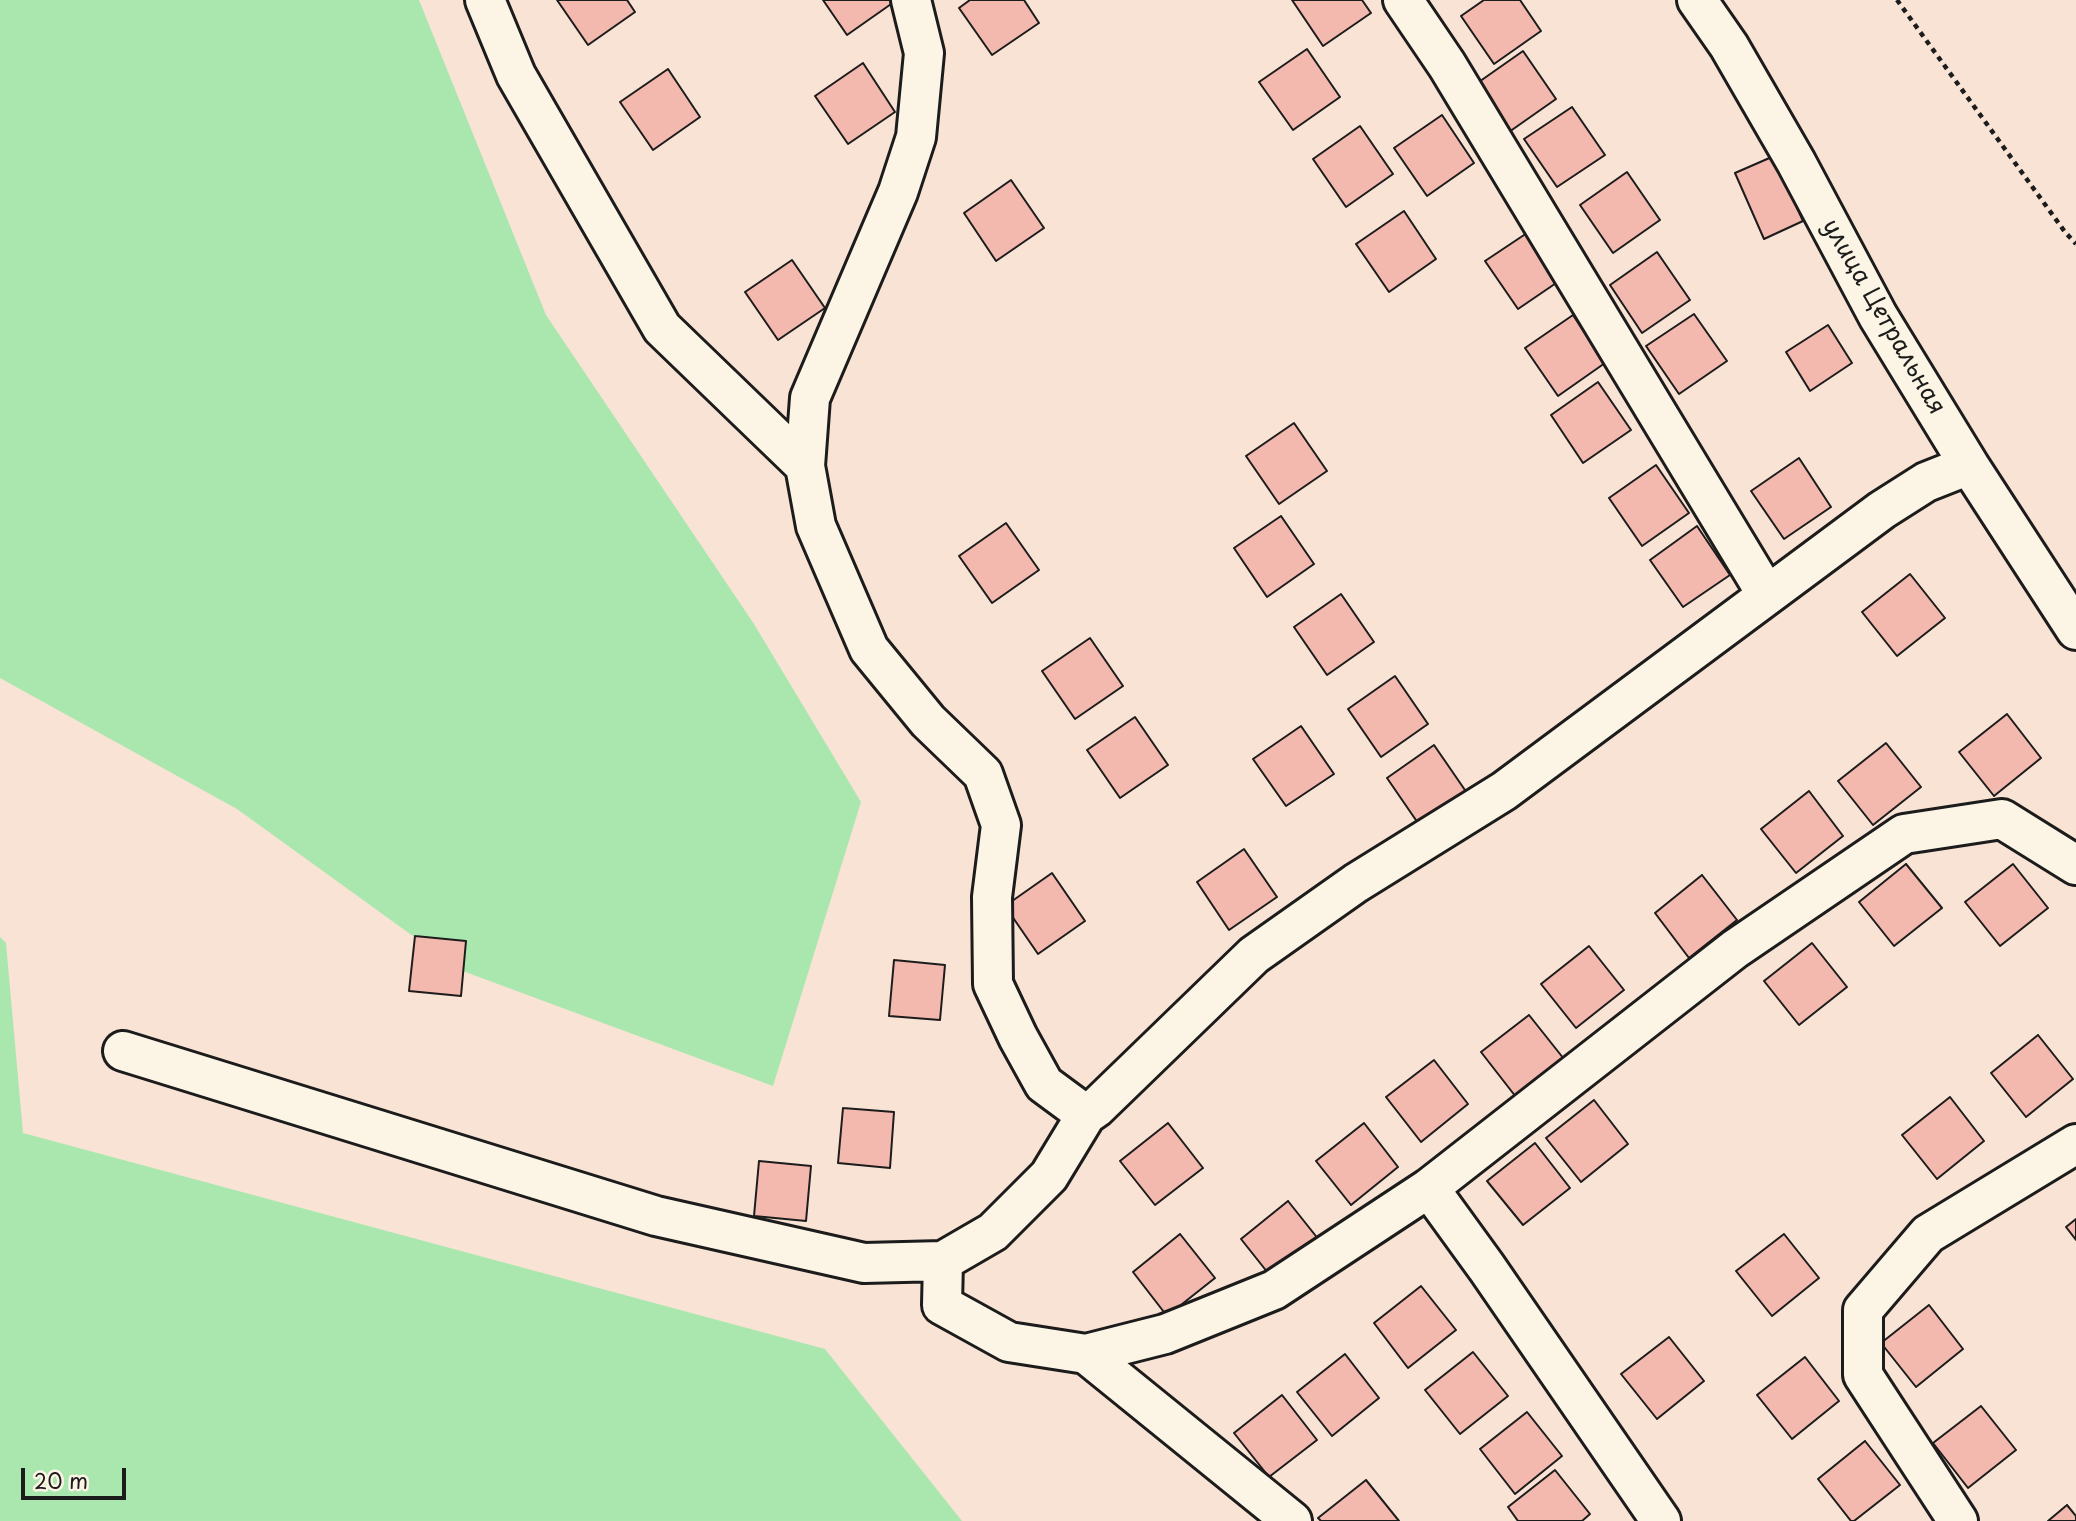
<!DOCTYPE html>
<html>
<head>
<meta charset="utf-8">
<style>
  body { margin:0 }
  #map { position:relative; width:2076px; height:1521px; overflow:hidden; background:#f9e3d4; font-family:"Playpen Sans",sans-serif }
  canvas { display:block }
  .scale { position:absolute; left:21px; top:1468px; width:105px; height:32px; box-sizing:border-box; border:4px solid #1c1c1c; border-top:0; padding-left:9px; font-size:21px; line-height:24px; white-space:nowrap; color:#1c1c1c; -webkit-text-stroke:5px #fcf5e5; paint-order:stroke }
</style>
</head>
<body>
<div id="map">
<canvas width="2076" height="1521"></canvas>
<div class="scale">20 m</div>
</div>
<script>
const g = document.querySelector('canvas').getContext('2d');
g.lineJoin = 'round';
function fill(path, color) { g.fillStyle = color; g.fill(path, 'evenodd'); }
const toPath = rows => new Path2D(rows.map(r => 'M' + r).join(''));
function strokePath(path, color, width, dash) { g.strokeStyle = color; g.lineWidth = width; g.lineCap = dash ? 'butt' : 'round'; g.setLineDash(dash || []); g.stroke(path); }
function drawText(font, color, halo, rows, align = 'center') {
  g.font = font + ' "Playpen Sans",sans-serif'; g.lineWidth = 7; g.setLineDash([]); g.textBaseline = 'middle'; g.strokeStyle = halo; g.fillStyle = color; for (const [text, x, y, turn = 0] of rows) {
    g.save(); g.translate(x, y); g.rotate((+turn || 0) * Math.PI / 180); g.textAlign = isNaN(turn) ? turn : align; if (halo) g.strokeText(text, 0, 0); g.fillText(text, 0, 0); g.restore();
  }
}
fill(toPath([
  [0,0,419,0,546,315,754,624,861,802,773,1086,460,970,237,809,0,678],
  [0,937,6,943,23,1133,825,1349,962,1521,0,1521]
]), '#aae7ae');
const building = toPath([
  [557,0,627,0,635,12,588,45,557,0],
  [823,0,893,0,894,2,847,35,823,0],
  [970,0,1024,0,1039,23,992,55,959,8,970,0],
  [1292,0,1362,0,1371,13,1323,46,1292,0],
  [1484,0,1520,0,1541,31,1494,64,1461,16,1484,0],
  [1307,49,1340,97,1293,130,1259,82,1307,49],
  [1523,51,1556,99,1509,132,1476,84,1523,51],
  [863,63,895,112,848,144,815,96,863,63],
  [668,69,700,117,653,150,620,102,668,69],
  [1572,107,1605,155,1557,187,1524,139,1572,107],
  [1442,115,1474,163,1427,196,1394,148,1442,115],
  [1360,126,1393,174,1346,207,1313,159,1360,126],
  [1774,156,1803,221,1764,239,1735,173,1774,156],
  [1627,172,1660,220,1613,253,1580,205,1627,172],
  [1011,180,1044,228,996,261,964,213,1011,180],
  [1404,211,1436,259,1389,292,1356,244,1404,211],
  [1533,229,1565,277,1518,309,1485,261,1533,229],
  [1657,252,1690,300,1642,333,1610,285,1657,252],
  [792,260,825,308,778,340,745,292,792,260],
  [1694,314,1727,361,1679,394,1646,346,1694,314],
  [1573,315,1605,363,1558,396,1525,348,1573,315],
  [1828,325,1852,363,1810,391,1786,352,1828,325],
  [1598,382,1631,430,1583,463,1551,415,1598,382],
  [1294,423,1327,471,1279,504,1246,456,1294,423],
  [1799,458,1831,507,1784,539,1751,491,1799,458],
  [1656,465,1689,513,1642,546,1609,498,1656,465],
  [1281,516,1314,564,1267,597,1234,548,1281,516],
  [1006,523,1039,570,992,603,959,556,1006,523],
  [1697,526,1730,575,1683,607,1650,560,1697,526],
  [1910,574,1945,618,1897,656,1862,612,1910,574],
  [1341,594,1374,642,1327,675,1294,627,1341,594],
  [1090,638,1123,686,1075,719,1042,671,1090,638],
  [1395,676,1428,724,1381,757,1348,709,1395,676],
  [2007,714,2041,758,1994,796,1959,752,2007,714],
  [1135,717,1168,765,1120,798,1087,750,1135,717],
  [1301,726,1334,774,1286,806,1253,759,1301,726],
  [1886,743,1921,787,1873,825,1838,781,1886,743],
  [1434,745,1467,793,1420,826,1387,778,1434,745],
  [1809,791,1843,836,1796,873,1761,829,1809,791],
  [1244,849,1277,897,1229,930,1197,882,1244,849],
  [1906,864,1942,908,1894,946,1859,902,1906,864],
  [2013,864,2048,908,2000,946,1965,902,2013,864],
  [1052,873,1085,921,1038,954,1005,906,1052,873],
  [1702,875,1737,920,1689,958,1655,913,1702,875],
  [415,936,466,941,461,996,409,991,415,936],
  [1812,943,1847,987,1799,1025,1764,981,1812,943],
  [1589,946,1624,990,1576,1028,1541,984,1589,946],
  [894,960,945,965,940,1020,889,1016,894,960],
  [1529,1015,1564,1059,1516,1097,1481,1052,1529,1015],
  [2038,1035,2073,1079,2026,1117,1991,1073,2038,1035],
  [1434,1060,1468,1104,1421,1142,1386,1097,1434,1060],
  [1950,1097,1984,1141,1937,1179,1902,1135,1950,1097],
  [1594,1100,1628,1144,1581,1182,1546,1138,1594,1100],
  [843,1108,894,1112,890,1168,838,1163,843,1108],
  [1168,1123,1203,1168,1155,1205,1120,1161,1168,1123],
  [1364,1123,1398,1167,1351,1205,1316,1161,1364,1123],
  [1535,1143,1570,1188,1523,1225,1487,1181,1535,1143],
  [759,1161,811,1166,806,1221,754,1216,759,1161],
  [1288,1201,1323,1245,1276,1283,1241,1239,1288,1201],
  [2076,1219,2076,1240,2066,1227,2076,1219],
  [1180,1234,1215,1278,1167,1316,1133,1272,1180,1234],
  [1784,1234,1819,1278,1772,1316,1736,1271,1784,1234],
  [1421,1286,1456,1330,1408,1368,1374,1323,1421,1286],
  [1929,1305,1963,1349,1916,1387,1881,1343,1929,1305],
  [1669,1337,1704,1381,1657,1419,1621,1374,1669,1337],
  [1473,1352,1508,1396,1460,1434,1425,1390,1473,1352],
  [1345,1354,1379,1398,1332,1436,1297,1392,1345,1354],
  [1805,1357,1839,1401,1792,1439,1757,1395,1805,1357],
  [1282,1395,1317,1440,1269,1477,1234,1433,1282,1395],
  [1981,1406,2016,1450,1968,1488,1933,1443,1981,1406],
  [1527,1412,1562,1456,1515,1494,1480,1449,1527,1412],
  [1865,1441,1900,1485,1854,1521,1851,1521,1818,1479,1865,1441],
  [1555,1470,1590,1514,1582,1521,1518,1521,1508,1507,1555,1470],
  [1366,1480,1399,1521,1321,1521,1318,1518,1366,1480],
  [2067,1505,2076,1516,2076,1521,2048,1521,2067,1505]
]);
fill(building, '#f3b8ae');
strokePath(building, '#1c1c1c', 2);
const minor = toPath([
  [485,0,516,75,662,328,805,466],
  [911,0,924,53,916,137,898,192,810,398,805,466,816,526,869,649,928,721,983,774,1001,825,992,897,993,984,1018,1037,1044,1084,1086,1115,1096,1108,1254,955,1356,883,1504,791,1882,510,1926,482,1969,465],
  [1403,0,1447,65,1767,595],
  [1697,0,1729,46,1796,162,1878,316,1969,465,2076,630],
  [123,1051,656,1216,864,1263,943,1261],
  [1086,1115,1049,1176,993,1232,943,1261,942,1305,1009,1342,1086,1354,1165,1334,1274,1290,1429,1188,1735,949,1904,834,2002,819,2076,865],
  [1429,1188,1487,1268,1661,1521],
  [1086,1354,1292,1521],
  [1958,1521,1863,1375,1863,1310,1928,1234,2076,1144]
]);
strokePath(minor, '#1c1c1c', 44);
strokePath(toPath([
  [1897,0,2065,232,2076,244]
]), '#1c1c1c', 4.5, [5, 5]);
strokePath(minor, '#fcf5e5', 38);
drawText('24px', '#1c1c1c', '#fcf5e5', [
  ["улица Цетральная",1883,317,60]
]);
</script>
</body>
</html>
